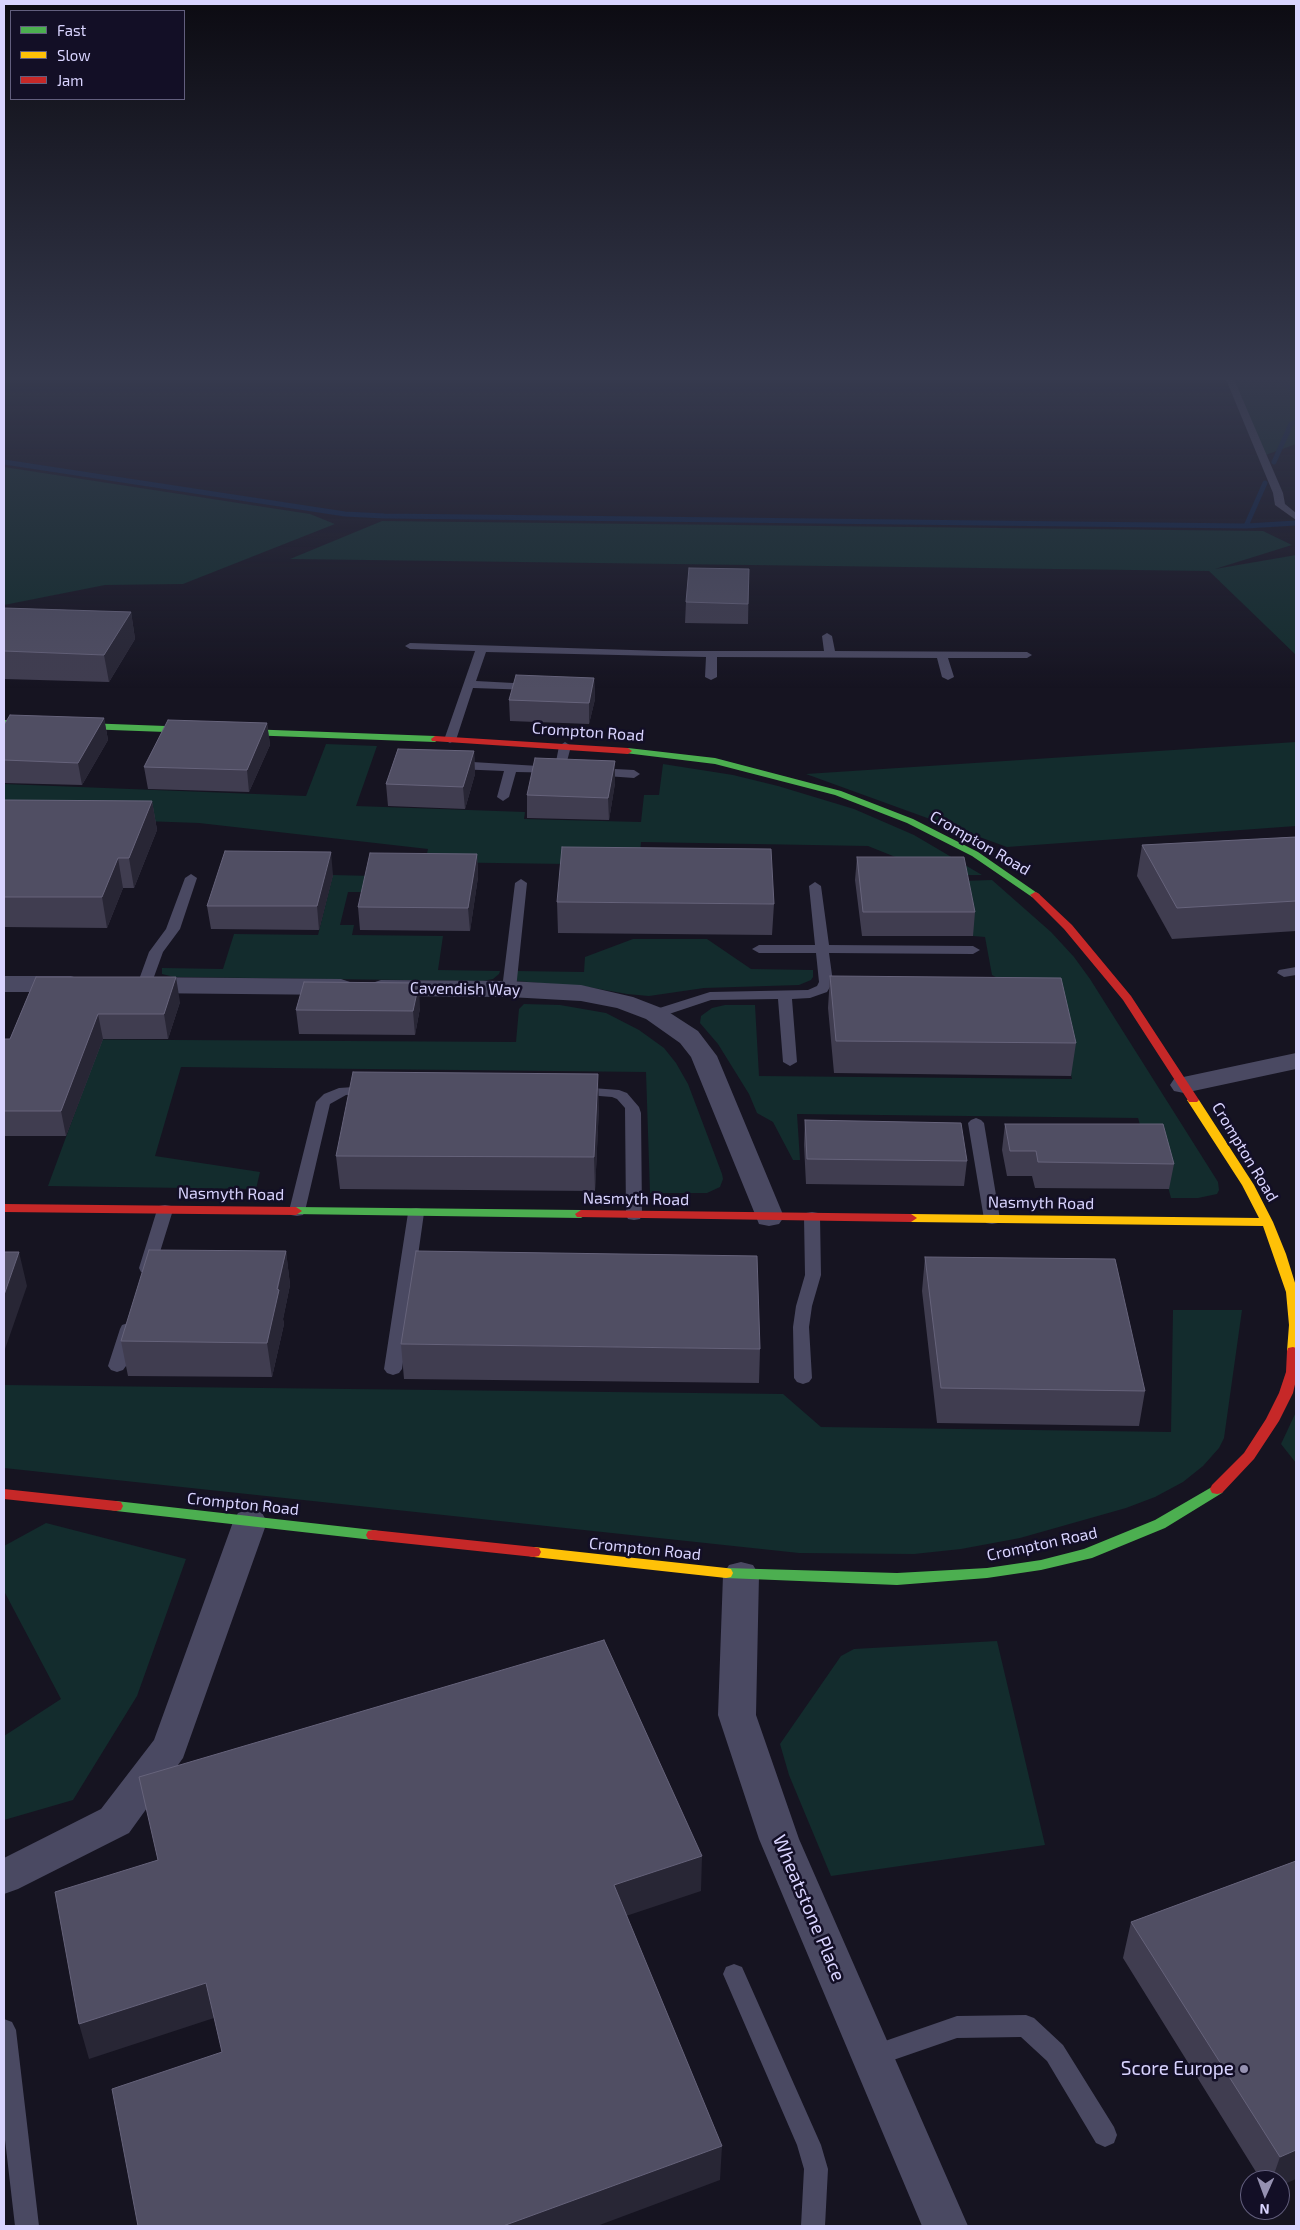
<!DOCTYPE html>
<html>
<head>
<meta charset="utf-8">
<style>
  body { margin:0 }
  #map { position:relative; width:1300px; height:2230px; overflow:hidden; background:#161421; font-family:"Exo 2",sans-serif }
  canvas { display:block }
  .frame { position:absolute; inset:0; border:5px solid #d9d4ff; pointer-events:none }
  .legend { position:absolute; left:10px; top:10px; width:175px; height:90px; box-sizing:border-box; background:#130f26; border:1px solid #625e7d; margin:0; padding:6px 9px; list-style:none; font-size:15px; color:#d9d4ff }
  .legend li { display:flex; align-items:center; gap:10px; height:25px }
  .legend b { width:25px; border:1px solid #625e7d }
  .north { position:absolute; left:1240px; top:2170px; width:50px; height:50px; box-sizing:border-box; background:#130f26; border:1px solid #625e7d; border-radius:50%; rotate:182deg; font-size:14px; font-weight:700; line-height:20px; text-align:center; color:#d9d4ff }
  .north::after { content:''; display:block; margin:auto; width:18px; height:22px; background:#9591b1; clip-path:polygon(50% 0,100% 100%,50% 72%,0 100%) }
</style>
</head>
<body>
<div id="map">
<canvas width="1300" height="2230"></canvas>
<div class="frame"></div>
<ul class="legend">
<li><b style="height:6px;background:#4caf50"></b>Fast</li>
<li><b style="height:6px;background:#ffc107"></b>Slow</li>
<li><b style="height:6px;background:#c62828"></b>Jam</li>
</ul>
<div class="north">N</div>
</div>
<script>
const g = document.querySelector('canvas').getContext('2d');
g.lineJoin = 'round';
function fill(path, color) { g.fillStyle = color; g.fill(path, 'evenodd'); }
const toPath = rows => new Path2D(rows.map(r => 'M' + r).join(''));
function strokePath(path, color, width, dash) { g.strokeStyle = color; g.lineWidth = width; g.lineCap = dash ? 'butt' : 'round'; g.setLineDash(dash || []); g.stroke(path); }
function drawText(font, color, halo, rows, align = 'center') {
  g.font = font + ' "Exo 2",sans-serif'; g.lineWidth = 5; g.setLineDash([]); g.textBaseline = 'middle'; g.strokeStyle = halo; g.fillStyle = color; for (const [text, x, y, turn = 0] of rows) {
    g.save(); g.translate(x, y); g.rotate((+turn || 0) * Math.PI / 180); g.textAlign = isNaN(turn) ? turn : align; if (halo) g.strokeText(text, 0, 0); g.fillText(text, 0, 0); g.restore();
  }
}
fill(toPath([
  [1229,377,1296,377,1296,444,1263,456],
  [4,467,310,514,335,524,183,584,105,585,4,605],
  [382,521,1263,531,1292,545,1215,569,1296,555,1296,655,1209,571,290,559],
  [1296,742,1296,826,1007,847,806,774],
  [326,744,377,746,356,806,525,812,524,819,641,822,644,795,659,795,663,764,733,775,778,786,854,809,914,835,982,875,958,875,923,868,868,846,641,842,639,865,425,862,428,849,199,823,4,816,4,784,306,796],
  [333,875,373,876,370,892,348,892,340,925,354,925,352,935,443,936,438,970,500,971,499,974,493,979,483,981,174,977,162,974,162,968,223,969,234,934,318,935],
  [992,880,1051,932,1074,957,1090,979,1218,1182,1219,1190,1217,1194,1198,1198,1171,1198,1158,1150,1147,1149,1138,1118,797,1114,800,1160,793,1160,773,1122,757,1113,749,1094,718,1044,700,1023,701,1016,712,1008,725,1005,755,1005,759,1076,1072,1079,1056,1010,992,975,985,937,973,936,962,881],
  [633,939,707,939,751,969,813,970,813,977,811,980,799,985,704,988,649,996,627,994,588,987,516,981,517,971,584,972,585,957],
  [524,1004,560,1005,606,1013,639,1030,664,1048,676,1063,688,1084,722,1174,723,1179,720,1187,707,1193,650,1193,646,1072,181,1067,155,1156,260,1172,256,1189,48,1186,94,1061,4,1039,516,1042,519,1009],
  [1173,1310,1242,1310,1224,1438,1219,1448,1203,1466,1183,1482,1155,1497,1126,1508,1020,1538,961,1549,914,1554,799,1553,4,1468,4,1385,783,1394,821,1427,1171,1432],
  [1296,1412,1296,1463,1281,1444],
  [46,1523,186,1559,137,1696,73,1800,4,1820,4,1736,61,1699,4,1591,4,1546],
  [997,1641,1045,1845,831,1876,789,1775,780,1744,841,1656,854,1649]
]), '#132c2d');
strokePath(toPath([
  [1277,377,1296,393],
  [4,462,345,514,384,516,1246,526,1296,523],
  [1274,462,1291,424,1296,422],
  [1246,526,1265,483]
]), '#0d2144', 5);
fill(toPath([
  [1225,377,1233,377,1283,493,1285,504,1296,513,1296,520,1275,505,1273,493,1225,377],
  [827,633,832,636,835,651,1027,652,1032,655,1027,658,948,658,954,677,948,680,942,677,937,658,717,657,717,677,711,680,705,677,706,657,486,652,476,681,532,684,538,687,532,690,473,688,456,740,450,743,444,740,475,651,410,649,405,646,410,643,663,651,824,651,822,636,827,633],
  [565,742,571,746,564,773,516,772,509,797,503,801,497,797,504,771,456,769,450,765,456,761,555,767,559,746,565,742],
  [596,768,634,770,640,774,634,778,592,775,590,772,596,768],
  [191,874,197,878,180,929,163,952,151,985,149,988,139,988,137,985,149,952,166,929,185,878,191,874],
  [521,879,527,883,516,989,509,993,502,989,515,883,521,879],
  [815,882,821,886,829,945,973,946,980,950,973,954,829,953,833,982,827,992,810,998,792,999,797,1062,790,1066,783,1062,778,999,711,1000,660,1017,650,1017,648,1014,650,1011,710,992,808,990,817,986,819,982,816,953,759,953,752,949,759,945,815,945,809,886,815,882],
  [1296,967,1296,975,1284,977,1277,973,1279,970,1296,967],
  [369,1086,374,1087,376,1090,374,1093,346,1095,330,1104,305,1211,303,1215,297,1216,291,1215,289,1211,316,1102,324,1094,339,1088,369,1086],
  [579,1087,619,1090,627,1093,639,1107,641,1113,642,1215,640,1219,634,1220,628,1219,626,1215,625,1108,617,1099,612,1097,574,1094,572,1091,574,1088,579,1087],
  [976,1118,981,1120,984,1123,1000,1219,998,1223,992,1224,986,1223,984,1219,968,1123,971,1120,976,1118],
  [165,1205,171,1206,173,1210,155,1268,153,1272,147,1273,141,1272,139,1268,157,1210,159,1206,165,1205],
  [416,1208,422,1209,424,1213,402,1369,399,1373,393,1375,387,1373,384,1369,408,1213,410,1209,416,1208],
  [812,1212,818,1213,820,1217,821,1275,812,1306,809,1327,812,1378,809,1382,803,1384,797,1382,794,1378,793,1327,796,1306,805,1275,804,1217,806,1213,812,1212],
  [128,1323,134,1325,136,1329,126,1366,123,1370,117,1372,111,1370,108,1366,120,1329,122,1325,128,1323],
  [734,1964,742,1967,821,2145,828,2169,825,2226,801,2226,804,2169,797,2145,723,1974,726,1967,734,1964],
  [1026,2015,1034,2018,1063,2045,1114,2127,1117,2135,1114,2143,1105,2147,1096,2143,1047,2061,1021,2037,957,2038,873,2067,865,2064,861,2056,865,2048,957,2016,1026,2015],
  [4,2019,12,2022,16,2030,39,2226,15,2226,4,2131,4,2019]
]), '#4a4962');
fill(toPath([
  [4,976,71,976,80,979,84,984,80,989,71,992,4,992,4,976],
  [139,977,341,979,350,982,354,987,350,992,341,995,139,993,130,990,126,985,130,980,139,977],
  [381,980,509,981,581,985,633,997,664,1009,698,1031,717,1056,784,1217,779,1224,769,1226,759,1224,691,1057,680,1043,646,1019,617,1008,581,1001,509,997,381,996,372,993,368,988,372,983,381,980],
  [1296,1053,1296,1069,1184,1093,1174,1091,1170,1085,1174,1079,1296,1053],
  [250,1509,262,1513,267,1522,183,1758,129,1833,18,1889,4,1894,4,1858,101,1809,154,1740,233,1522,238,1513,250,1509],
  [741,1562,753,1565,759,1575,756,1715,799,1839,968,2226,922,2226,759,1839,718,1715,723,1575,729,1565,741,1562]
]), '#4a4962');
fill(toPath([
  [4,720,435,736,439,739,435,742,4,726,4,720],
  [628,748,715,758,841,791,913,819,978,852,1040,895,1035,898,1032,897,972,856,907,823,835,795,715,764,625,753,624,751,628,748],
  [296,1207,581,1210,587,1214,581,1218,292,1214,290,1211,296,1207],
  [1217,1484,1222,1485,1224,1489,1222,1493,1165,1528,1092,1558,1041,1570,987,1578,897,1585,726,1578,721,1577,719,1573,721,1569,726,1568,897,1573,987,1568,1041,1560,1084,1549,1155,1520,1217,1484],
  [116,1501,373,1530,378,1531,380,1535,378,1539,373,1540,116,1511,111,1510,109,1506,111,1502,116,1501]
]), '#4caf50');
fill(toPath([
  [1193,1097,1199,1100,1254,1185,1273,1222,1286,1254,1296,1286,1296,1354,1288,1354,1287,1351,1289,1325,1286,1292,1263,1226,911,1222,905,1218,911,1214,1259,1218,1242,1185,1187,1100,1193,1097],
  [534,1547,726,1568,731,1569,733,1573,731,1577,726,1578,534,1557,529,1556,527,1552,529,1548,534,1547]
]), '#ffc107');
fill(toPath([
  [435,736,628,748,632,751,628,754,432,741,431,739,435,736],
  [1035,892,1038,893,1072,925,1131,996,1199,1100,1197,1102,1189,1102,1123,1000,1064,929,1030,895,1035,892],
  [4,1204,296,1207,302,1211,296,1215,4,1212,4,1204],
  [581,1210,911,1214,917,1218,911,1222,577,1217,575,1214,581,1210],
  [1293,1347,1296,1348,1296,1380,1293,1393,1279,1421,1254,1459,1222,1493,1217,1494,1212,1493,1210,1489,1212,1485,1244,1453,1266,1419,1279,1393,1286,1372,1287,1351,1288,1348,1293,1347],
  [4,1489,116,1501,121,1502,123,1506,121,1510,116,1511,4,1499,4,1489],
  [373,1530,534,1547,539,1548,541,1552,539,1556,534,1557,373,1540,368,1539,366,1535,368,1531,373,1530]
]), '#c62828');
fill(toPath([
  [749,569,748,624,685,623,686,602],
  [4,608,131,612,135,639,109,682,4,679],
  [594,678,595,699,589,724,510,721,509,700],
  [104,718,108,740,82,785,4,783,4,725],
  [267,723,270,745,249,792,148,789,144,767],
  [474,751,475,774,465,809,388,806,386,784],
  [615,761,615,783,609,820,527,818,527,795],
  [4,800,152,801,157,830,134,888,123,888,107,928,4,927],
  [1296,837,1296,931,1172,939,1137,876,1142,845],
  [477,854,478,877,470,931,360,930,358,907],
  [857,857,975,912,973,936,862,936,855,880],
  [333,875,319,930,211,929,207,906],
  [557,902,774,904,772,935,558,933],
  [830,976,1076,1043,1071,1076,834,1073,828,1008],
  [36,977,180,1002,168,1039,103,1039,66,1136,4,1136,4,1039,10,1039],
  [420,1008,415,1035,299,1034,296,1010],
  [599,1106,595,1191,340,1189,336,1156],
  [805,1120,967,1161,964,1186,806,1184,804,1145],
  [1005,1124,1174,1164,1169,1189,1035,1188,1032,1176,1007,1176,1002,1150],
  [286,1251,290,1285,283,1319,284,1324,272,1377,128,1376,121,1341],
  [925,1257,1145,1391,1139,1426,937,1423,922,1291],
  [401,1344,760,1349,759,1383,404,1379],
  [1296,1861,1280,2180,1261,2180,1123,1958,1131,1922]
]), '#403d50');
fill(toPath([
  [131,612,135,639,109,682,104,655],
  [594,678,595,699,589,724,589,703],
  [104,718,108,740,82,785,78,763],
  [267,723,270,745,249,792,247,770],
  [474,751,475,774,465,809,463,787],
  [615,761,615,783,609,820,608,798],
  [152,801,157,830,134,888,129,858],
  [331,852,333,875,319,930,317,906],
  [477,854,478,877,470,931,468,908],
  [118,858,123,888,107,928,102,897],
  [176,977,180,1002,168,1039,164,1014],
  [419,983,420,1008,415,1035,413,1011],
  [98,1014,103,1039,66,1136,61,1111],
  [598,1074,599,1106,595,1191,594,1157],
  [286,1251,290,1285,283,1319,284,1324,272,1377,267,1343],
  [19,1252,27,1286,4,1352,4,1295],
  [702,1856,701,1891,614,1920,614,1885],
  [206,1983,214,2018,89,2059,79,2024],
  [722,2146,720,2180,597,2226,503,2226],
  [1296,2150,1296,2179,1280,2186,1280,2180,1272,2180,1280,2157]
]), '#282635');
const building = toPath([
  [689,568,749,569,748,604,686,602,689,568],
  [4,608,131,612,104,655,4,651,4,608],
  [516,675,594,678,589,703,509,700,516,675],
  [10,715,104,718,78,763,4,760,4,725,10,715],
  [168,720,267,723,247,770,144,767,168,720],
  [398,749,474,751,463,787,386,784,398,749],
  [535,758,615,761,608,798,527,795,535,758],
  [4,800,152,801,129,858,118,858,102,897,4,897,4,800],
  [1296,837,1296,901,1177,908,1142,845,1296,837],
  [562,847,771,849,774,904,557,902,562,847],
  [225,851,331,852,317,906,207,906,225,851],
  [370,853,477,854,468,908,358,907,370,853],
  [857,857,964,857,975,912,863,912,857,857],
  [830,976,1061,978,1076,1043,836,1041,830,976],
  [36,977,176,977,164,1014,98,1014,61,1111,4,1111,4,1039,10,1039,36,977],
  [304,982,419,983,413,1011,296,1010,304,982],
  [353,1072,598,1074,594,1157,336,1156,353,1072],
  [805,1120,961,1123,967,1161,807,1159,805,1120],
  [1005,1124,1163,1124,1174,1164,1038,1162,1036,1151,1010,1151,1005,1124],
  [149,1250,286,1251,277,1289,279,1290,267,1343,121,1341,149,1250],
  [416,1251,757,1256,760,1349,401,1344,416,1251],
  [4,1252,19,1252,4,1295,4,1252],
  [925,1257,1115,1259,1145,1391,941,1388,925,1257],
  [604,1640,702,1856,614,1885,722,2146,503,2226,138,2226,112,2089,222,2052,206,1983,79,2024,55,1892,158,1860,139,1777,604,1640],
  [1296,1861,1296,2150,1280,2157,1131,1922,1296,1861]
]);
fill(building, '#504e63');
strokePath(building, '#66637b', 1);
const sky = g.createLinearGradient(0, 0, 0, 689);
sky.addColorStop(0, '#0c0b12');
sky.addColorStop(0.55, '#363a4e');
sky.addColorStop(1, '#363a4e00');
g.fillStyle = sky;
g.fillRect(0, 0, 1300, 689);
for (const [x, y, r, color] of [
  [1244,2069,5,"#9591b1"]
]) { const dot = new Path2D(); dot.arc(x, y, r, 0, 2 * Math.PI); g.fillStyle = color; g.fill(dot); strokePath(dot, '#130f26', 2); }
drawText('16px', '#d9d4ff', '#130f26', [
  ["Crompton Road",588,732,4],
  ["Crompton Road",980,843,30],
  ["Cavendish Way",465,989,1],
  ["Crompton Road",1245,1152,59],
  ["Nasmyth Road",231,1194,1],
  ["Nasmyth Road",636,1199,1],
  ["Nasmyth Road",1041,1203,1],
  ["Crompton Road",243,1504,6],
  ["Crompton Road",1042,1544,-12],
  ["Crompton Road",645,1549,6]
]);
drawText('19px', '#d9d4ff', '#130f26', [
  ["Wheatstone Place",809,1908,67]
]);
drawText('19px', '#d9d4ff', '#130f26', [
  ["Score Europe",1234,2069]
], 'right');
</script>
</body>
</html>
